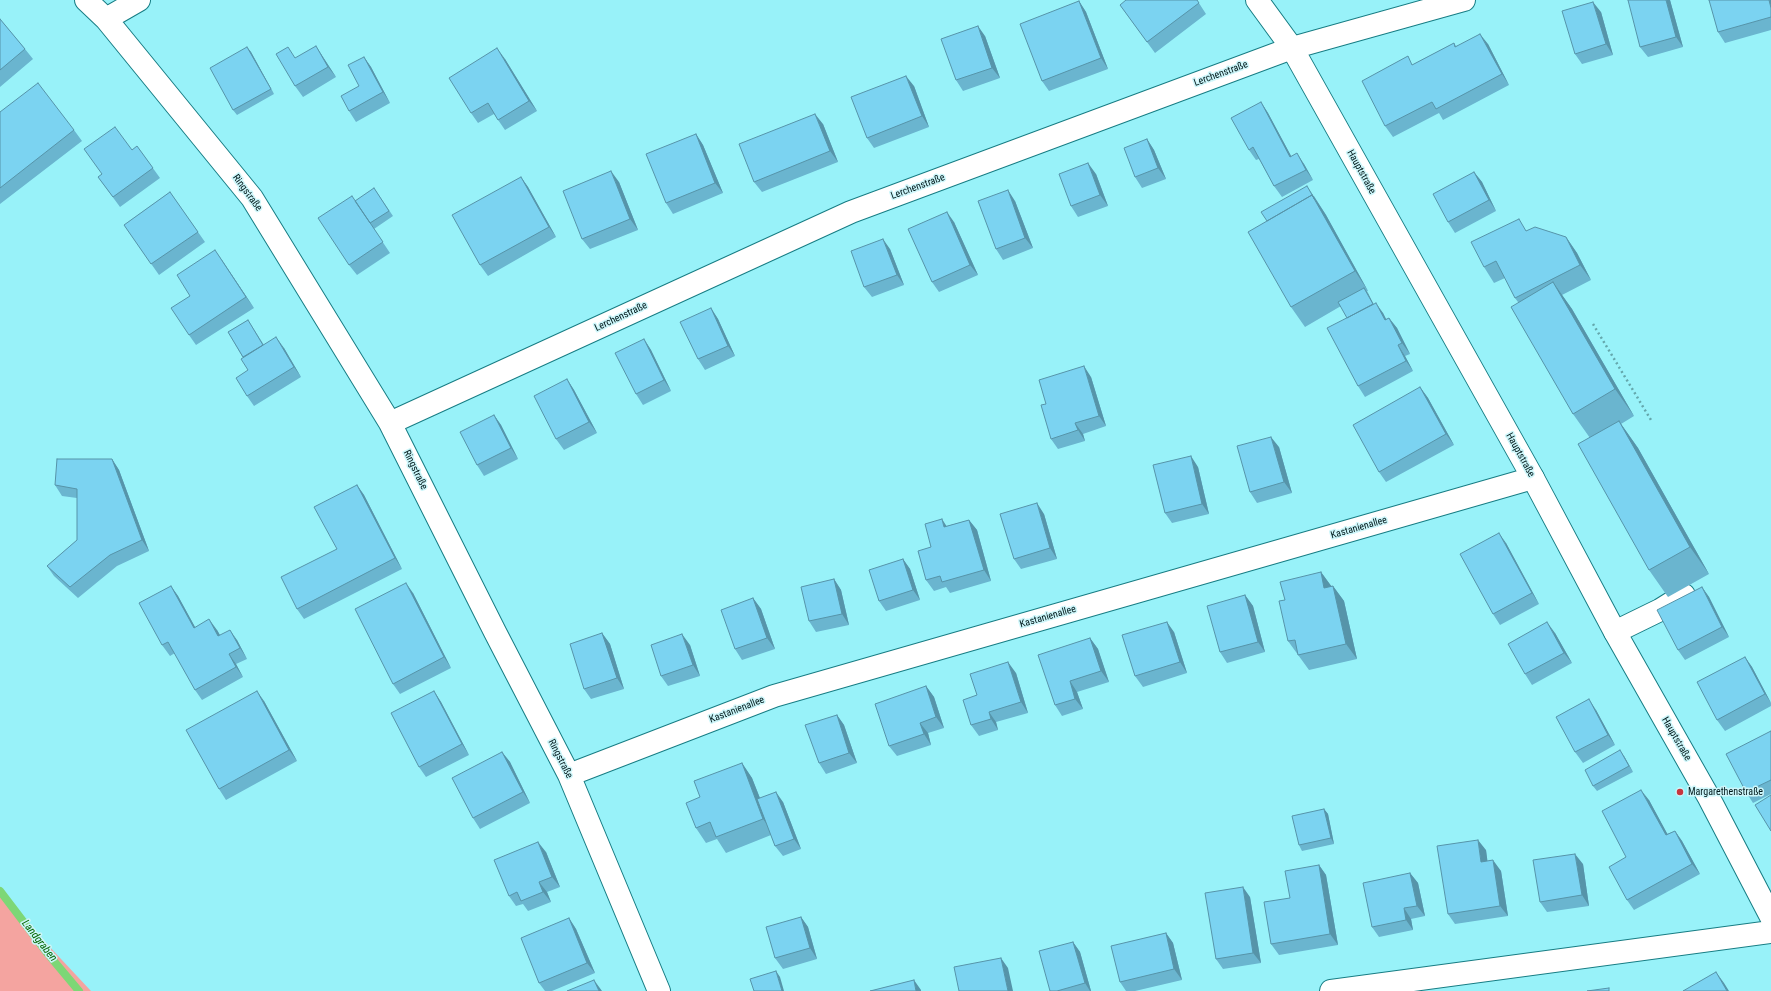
<!DOCTYPE html>
<html>
<head>
<meta charset="utf-8">
<style>
  body { margin:0 }
  canvas { display:block; background:#98f2f9 }
</style>
</head>
<body>
<canvas width="1771" height="991"></canvas>
<script>
const g = document.querySelector('canvas').getContext('2d');
g.lineJoin = 'round';
function fill(path, color) { g.fillStyle = color; g.fill(path, 'evenodd'); }
const toPath = rows => new Path2D(rows.map(r => 'M' + r).join(''));
function strokePath(path, color, width, dash) { g.strokeStyle = color; g.lineWidth = width; g.lineCap = dash ? 'butt' : 'round'; g.setLineDash(dash || []); g.stroke(path); }
function drawText(font, color, halo, rows, align = 'center') {
  g.font = font + ' "Roboto Condensed",sans-serif'; g.lineWidth = 3; g.setLineDash([]); g.textBaseline = 'middle'; g.strokeStyle = halo; g.fillStyle = color; for (const [text, x, y, turn = 0] of rows) {
    g.save(); g.translate(x, y); g.rotate((+turn || 0) * Math.PI / 180); g.textAlign = isNaN(turn) ? turn : align; if (halo) g.strokeText(text, 0, 0); g.fillText(text, 0, 0); g.restore();
  }
}
fill(toPath([
  [0,894,91,991,0,991]
]), '#f4a4a0');
strokePath(toPath([
  [0,891,48,954,79,991]
]), '#7dd776', 8);
const minor = toPath([
  [86,0,106,19,252,198,390,423,495,632,569,775,659,991],
  [106,19,139,0],
  [390,423,851,212,1292,48,1464,0],
  [1615,632,1660,610,1684,595],
  [569,775,774,696,1533,478],
  [1331,991,1771,932]
]);
const major = toPath([
  [1257,0,1292,48,1533,478,1615,632,1708,796,1771,917]
]);
strokePath(minor, '#177d84', 24);
strokePath(major, '#177d84', 24);
strokePath(toPath([
  [1593,324,1651,420]
]), '#64a7ac', 2.5, [2, 3]);
strokePath(minor, '#fff', 22);
strokePath(major, '#fff', 22);
fill(toPath([
  [1197,0,1206,14,1155,53,1120,5],
  [1670,0,1683,47,1648,57,1640,47],
  [1771,0,1771,30,1725,43,1718,32],
  [1079,1,1086,12,1108,69,1049,91,1042,81],
  [1601,12,1613,55,1582,64,1575,54],
  [0,19,25,49,33,59,0,87],
  [985,36,1000,78,963,91,956,80],
  [1454,43,1456,46,1488,44,1509,85,1443,120,1439,113,1393,137,1385,126,1414,64],
  [316,46,323,57,336,77,303,97,295,86,296,58],
  [247,47,251,52,274,94,237,115,233,110],
  [364,57,371,67,390,103,356,122,349,111,359,86],
  [505,59,537,111,505,130,494,114,478,123,471,113],
  [914,86,929,127,874,148,867,138],
  [1261,102,1268,113,1291,156,1304,164,1313,180,1282,197,1274,186,1259,159,1256,160,1249,150],
  [0,112,74,130,82,141,0,204],
  [823,124,838,162,762,192,754,182],
  [696,134,703,145,723,193,673,214,666,203],
  [1147,139,1154,150,1166,179,1142,188,1135,177],
  [137,146,160,178,120,207,98,177],
  [1474,172,1482,182,1496,211,1455,233,1448,222],
  [1096,174,1108,206,1078,217,1071,206],
  [521,177,528,187,556,237,488,276,480,265],
  [619,182,638,230,590,249,582,239],
  [374,188,393,216,374,229,370,223,390,253,357,275,349,265,356,201],
  [170,192,205,242,159,275,124,225],
  [1314,196,1326,215,1368,291,1366,292,1373,304,1383,313,1386,319,1389,318,1397,328,1410,354,1405,356,1413,371,1365,397,1358,386,1347,318,1341,306,1305,327,1291,307],
  [1015,201,1033,248,1003,260,996,249],
  [954,222,978,275,939,292,932,282],
  [1527,231,1566,237,1577,253,1591,280,1562,295,1572,309,1634,416,1621,424,1638,448,1709,574,1668,597,1649,570,1590,438,1573,414,1518,302,1515,298,1505,278,1494,283,1484,267],
  [890,249,904,285,872,297,864,287],
  [222,260,254,308,196,345,189,335,190,296],
  [711,308,718,319,735,356,705,370,698,359],
  [248,320,264,345,284,348,301,377,254,406,247,396,248,370,243,358,228,332],
  [644,339,651,350,671,391,643,405,636,394],
  [1091,377,1106,426,1083,434,1085,441,1058,449,1051,439],
  [567,379,574,390,597,433,564,450,556,439],
  [1420,387,1428,398,1454,445,1386,482,1379,472],
  [494,415,501,425,518,459,484,476,477,465],
  [1279,447,1292,493,1257,503,1250,492],
  [112,459,119,470,149,551,117,566,78,598,54,576,47,566,77,540,77,498,62,496,55,485],
  [1198,467,1209,514,1172,523,1165,513],
  [357,485,364,495,402,569,304,619,297,609,337,549],
  [1044,514,1057,559,1021,569,1014,559],
  [969,520,977,530,991,581,950,593,946,587,934,591,926,580,931,547,947,526],
  [1506,543,1539,604,1500,625,1493,614],
  [903,559,910,569,920,600,886,611,879,601],
  [1321,572,1331,586,1333,586,1344,601,1357,659,1309,670,1288,641,1285,600],
  [834,579,841,590,849,625,816,632,809,621],
  [171,586,178,596,195,627,217,630,220,635,237,640,247,659,236,664,243,677,202,700,195,690,175,653,170,656,162,645],
  [1702,587,1709,597,1729,637,1685,660,1678,650],
  [413,593,451,668,400,694,393,684],
  [1245,595,1253,606,1265,652,1227,663,1220,652],
  [753,598,761,609,775,649,742,660,735,649],
  [1174,632,1187,673,1143,687,1135,676],
  [602,633,610,644,624,689,591,699,584,689],
  [1555,633,1572,663,1532,685,1525,674],
  [1090,638,1098,649,1109,682,1077,692,1083,709,1062,716,1055,705],
  [690,645,700,676,668,686,661,676],
  [1745,657,1752,667,1771,703,1771,706,1725,731,1717,720],
  [1016,673,1028,713,996,722,998,730,979,736,971,725,977,695],
  [926,686,934,697,944,728,928,733,931,745,897,756,889,746],
  [434,691,441,702,469,755,426,777,419,767],
  [264,701,297,761,226,800,219,789],
  [1596,710,1615,745,1583,763,1575,752],
  [837,715,844,725,857,763,826,774,819,763],
  [1771,731,1771,794,1753,803,1746,792],
  [502,752,510,762,530,803,480,829,473,818],
  [1624,756,1633,772,1597,791,1593,786],
  [742,763,752,778,760,798,783,802,801,849,783,856,775,846,771,835,726,853,717,839,706,843,696,828,700,797],
  [1649,800,1667,834,1675,831,1682,841,1700,874,1634,910,1627,900,1626,857],
  [1324,809,1328,814,1334,844,1302,851,1299,845],
  [1486,850,1487,861,1501,871,1508,916,1455,924,1448,914],
  [546,852,560,887,547,892,551,902,528,911,523,904,516,906,509,896],
  [1583,864,1589,906,1547,912,1540,902],
  [1319,865,1326,875,1338,945,1279,955,1271,944,1290,898],
  [1410,873,1418,883,1425,916,1411,919,1413,930,1379,937,1372,927],
  [1250,897,1261,963,1223,969,1216,959],
  [801,917,808,927,817,959,783,969,775,958],
  [569,918,576,929,595,973,552,991,545,991,539,983],
  [1166,933,1173,943,1182,980,1135,991,1126,991,1120,982],
  [1073,942,1080,952,1091,991,1050,991]
]), '#6ab5cf');
fill(toPath([
  [1666,0,1670,0,1683,47,1676,37],
  [1769,0,1771,0,1771,8],
  [1079,1,1086,12,1108,69,1101,58],
  [1593,2,1601,12,1613,55,1606,44],
  [978,26,985,36,1000,78,992,68],
  [1480,34,1488,44,1509,85,1502,74],
  [316,46,323,57,336,77,328,67],
  [247,47,251,52,274,94,271,89],
  [497,48,505,59,537,111,529,101],
  [364,57,371,67,390,103,383,92],
  [906,76,914,86,929,127,922,116],
  [1261,102,1268,113,1297,167,1290,157],
  [815,114,823,124,838,162,830,151],
  [696,134,703,145,723,193,715,183],
  [1147,139,1154,150,1166,179,1158,168],
  [1297,153,1304,164,1313,180,1306,170],
  [1088,163,1096,174,1108,206,1100,195],
  [611,171,619,182,638,230,630,219],
  [1474,172,1482,182,1496,211,1489,200],
  [521,177,528,187,556,237,549,227],
  [1307,186,1326,215,1368,291,1355,271],
  [1008,190,1015,201,1033,248,1025,238],
  [947,212,954,222,978,275,970,265],
  [1566,237,1577,253,1591,280,1580,265],
  [883,239,890,249,904,285,897,275],
  [215,250,222,260,254,308,246,297],
  [1553,282,1572,309,1634,416,1615,389],
  [1364,288,1368,293,1379,315,1376,310],
  [1376,303,1383,313,1392,331,1385,320],
  [711,308,718,319,735,356,728,346],
  [1389,318,1397,328,1410,354,1402,343],
  [276,337,284,348,301,377,294,367],
  [644,339,651,350,671,391,664,380],
  [1398,345,1405,356,1413,371,1406,361],
  [1084,366,1091,377,1106,426,1099,416],
  [567,379,574,390,597,433,589,422],
  [1420,387,1428,398,1454,445,1446,434],
  [494,415,501,425,518,459,511,448],
  [1619,421,1638,448,1709,574,1690,547],
  [1075,423,1083,434,1085,441,1078,430],
  [1271,437,1279,447,1292,493,1284,482],
  [1191,456,1198,467,1209,514,1202,504],
  [112,459,119,470,149,551,142,540],
  [357,485,364,495,402,569,395,558],
  [1037,503,1044,514,1057,559,1050,548],
  [942,519,949,530,944,527],
  [969,520,977,530,991,581,984,570],
  [1499,533,1506,543,1539,604,1532,593],
  [903,559,910,569,920,600,913,590],
  [1321,572,1332,587,1324,588],
  [834,579,841,590,849,625,842,614],
  [406,583,413,593,451,668,444,657],
  [171,586,178,596,201,638,194,628],
  [1333,586,1344,601,1357,659,1346,644],
  [1702,587,1709,597,1729,637,1722,627],
  [1245,595,1253,606,1265,652,1258,642],
  [753,598,761,609,775,649,767,638],
  [209,619,217,630,226,646,218,636],
  [1167,622,1174,632,1187,673,1180,662],
  [1547,622,1555,633,1572,663,1564,653],
  [230,630,237,640,247,659,240,648],
  [602,633,610,644,624,689,617,678],
  [682,634,690,645,700,676,693,665],
  [1090,638,1098,649,1109,682,1101,671],
  [229,654,236,664,243,677,236,667],
  [1745,657,1752,667,1771,703,1765,694],
  [1008,662,1016,673,1028,713,1021,702],
  [1070,681,1077,692,1083,709,1075,699],
  [926,686,934,697,944,728,936,717],
  [257,691,264,701,297,761,289,750],
  [434,691,441,702,469,755,462,744],
  [1589,699,1596,710,1615,745,1608,735],
  [989,712,996,722,998,730,991,719],
  [837,715,844,725,857,763,849,753],
  [920,723,928,733,931,745,924,734],
  [1620,750,1624,756,1633,772,1629,766],
  [502,752,510,762,530,803,523,792],
  [742,763,752,778,774,834,763,819],
  [1641,790,1649,800,1674,846,1666,835],
  [776,792,783,802,801,849,794,839],
  [1324,809,1328,814,1334,844,1331,838],
  [1675,831,1682,841,1700,874,1692,864],
  [1478,840,1486,850,1489,872,1481,862],
  [538,842,546,852,560,887,552,877],
  [1575,854,1583,864,1589,906,1582,895],
  [1493,860,1501,871,1508,916,1500,906],
  [1319,865,1326,875,1338,945,1330,934],
  [1410,873,1418,883,1425,916,1417,906],
  [539,882,547,892,551,902,543,892],
  [1243,887,1250,897,1261,963,1253,953],
  [1404,908,1411,919,1413,930,1406,920],
  [801,917,808,927,817,959,810,948],
  [569,918,576,929,595,973,587,963],
  [1166,933,1173,943,1182,980,1174,969],
  [1073,942,1080,952,1091,991,1090,991,1085,983],
  [1001,958,1008,968,1013,991,1008,991],
  [776,971,780,977,784,991,782,991],
  [1716,972,1724,983,1729,991,1727,991],
  [594,980,602,991,599,991],
  [914,980,921,990,921,991,916,991]
]), '#5694a9');
const building = toPath([
  [1126,0,1197,0,1199,3,1147,42,1120,5,1126,0],
  [1628,0,1666,0,1676,37,1640,47,1628,0],
  [1709,0,1769,0,1771,8,1771,17,1718,32,1709,0],
  [1079,1,1101,58,1042,81,1020,24,1079,1],
  [1593,2,1606,44,1575,54,1562,11,1593,2],
  [0,19,25,49,0,70,0,19],
  [978,26,992,68,956,80,941,39,978,26],
  [1480,34,1502,74,1436,109,1432,102,1385,126,1362,81,1408,56,1412,65,1454,43,1455,47,1480,34],
  [316,46,328,67,295,86,276,54,288,47,295,58,316,46],
  [247,47,271,89,233,110,210,68,247,47],
  [497,48,529,101,498,120,488,103,471,113,449,78,497,48],
  [364,57,383,92,349,111,341,96,359,86,348,65,364,57],
  [906,76,922,116,867,138,851,97,906,76],
  [38,83,74,130,0,188,0,112,38,83],
  [1261,102,1290,157,1297,153,1306,170,1274,186,1253,147,1249,150,1231,118,1261,102],
  [815,114,830,151,754,182,739,144,815,114],
  [115,127,132,150,137,146,153,168,113,197,98,177,102,174,84,149,115,127],
  [696,134,715,183,666,203,646,154,696,134],
  [1147,139,1158,168,1135,177,1124,148,1147,139],
  [1088,163,1100,195,1071,206,1059,174,1088,163],
  [611,171,630,219,582,239,563,191,611,171],
  [1474,172,1489,200,1448,222,1433,194,1474,172],
  [521,177,549,227,480,265,452,215,521,177],
  [1307,186,1315,200,1312,195,1267,221,1261,212,1307,186],
  [374,188,389,211,370,223,355,201,374,188],
  [1008,190,1025,238,996,249,978,201,1008,190],
  [170,192,198,232,151,264,124,225,170,192],
  [1312,195,1355,271,1291,307,1248,232,1312,195],
  [352,196,383,242,349,265,318,218,352,196],
  [947,212,970,265,932,282,908,229,947,212],
  [1519,219,1526,231,1535,227,1566,237,1580,265,1515,298,1496,261,1484,267,1471,242,1519,219],
  [883,239,897,275,864,287,851,251,883,239],
  [215,250,246,297,189,335,171,308,190,296,177,275,215,250],
  [1553,282,1615,389,1573,414,1511,307,1553,282],
  [1364,288,1373,304,1347,318,1338,302,1364,288],
  [1376,303,1385,320,1389,318,1402,343,1398,345,1406,361,1358,386,1327,328,1376,303],
  [711,308,728,346,698,359,680,322,711,308],
  [248,320,263,345,243,357,228,332,248,320],
  [276,337,294,367,247,396,236,378,248,370,241,359,276,337],
  [644,339,664,380,636,394,615,353,644,339],
  [1084,366,1099,416,1075,423,1078,430,1051,439,1041,405,1046,404,1039,380,1084,366],
  [567,379,589,422,556,439,534,396,567,379],
  [1420,387,1446,434,1379,472,1353,425,1420,387],
  [494,415,511,448,477,465,460,432,494,415],
  [1619,421,1690,547,1649,570,1578,444,1619,421],
  [1271,437,1284,482,1250,492,1237,446,1271,437],
  [1191,456,1202,504,1165,513,1153,465,1191,456],
  [57,459,112,459,142,540,110,555,70,587,47,566,77,540,77,489,55,485,57,459],
  [357,485,395,558,297,609,281,577,337,549,314,507,357,485],
  [1037,503,1050,548,1014,559,1000,514,1037,503],
  [942,519,944,527,969,520,984,570,942,582,940,576,926,580,918,551,931,547,925,524,942,519],
  [1499,533,1532,593,1493,614,1460,554,1499,533],
  [903,559,913,590,879,601,869,570,903,559],
  [1321,572,1324,588,1333,586,1346,644,1298,655,1295,640,1288,641,1279,601,1285,600,1280,582,1321,572],
  [834,579,842,614,809,621,801,587,834,579],
  [406,583,444,657,393,684,355,609,406,583],
  [171,586,194,628,209,619,218,636,230,630,240,648,229,654,236,667,195,690,168,642,162,645,139,603,171,586],
  [1702,587,1722,627,1678,650,1657,610,1702,587],
  [1245,595,1258,642,1220,652,1207,606,1245,595],
  [753,598,767,638,735,649,721,610,753,598],
  [1167,622,1180,662,1135,676,1122,635,1167,622],
  [1547,622,1564,653,1525,674,1508,644,1547,622],
  [602,633,617,678,584,689,570,644,602,633],
  [682,634,693,665,661,676,651,645,682,634],
  [1090,638,1101,671,1070,681,1075,699,1055,705,1038,655,1090,638],
  [1745,657,1765,694,1717,720,1697,682,1745,657],
  [1008,662,1021,702,989,712,991,719,971,725,963,700,977,695,970,674,1008,662],
  [926,686,936,717,920,723,924,734,889,746,875,704,926,686],
  [257,691,289,750,219,789,186,730,257,691],
  [434,691,462,744,419,767,391,713,434,691],
  [1589,699,1608,735,1575,752,1556,717,1589,699],
  [837,715,849,753,819,763,805,725,837,715],
  [1771,731,1771,780,1746,792,1726,754,1771,731],
  [1620,750,1629,766,1593,786,1585,770,1620,750],
  [502,752,523,792,473,818,452,778,502,752],
  [742,763,763,819,716,837,710,822,696,828,686,803,700,797,694,781,742,763],
  [1641,790,1666,835,1675,831,1692,864,1627,900,1609,867,1626,857,1602,811,1641,790],
  [776,792,794,839,775,846,757,799,776,792],
  [1771,795,1771,831,1755,805,1771,795],
  [1324,809,1331,838,1299,845,1292,816,1324,809],
  [1478,840,1481,862,1493,860,1500,906,1448,914,1437,846,1478,840],
  [538,842,552,877,539,882,543,892,521,901,517,892,509,896,494,860,538,842],
  [1575,854,1582,895,1540,902,1533,860,1575,854],
  [1319,865,1330,934,1271,944,1264,902,1290,898,1285,871,1319,865],
  [1410,873,1417,906,1404,908,1406,920,1372,927,1363,883,1410,873],
  [1243,887,1253,953,1216,959,1205,893,1243,887],
  [801,917,810,948,775,958,766,927,801,917],
  [569,918,587,963,539,983,521,938,569,918],
  [1166,933,1174,969,1120,982,1111,946,1166,933],
  [1073,942,1085,983,1057,991,1050,991,1039,951,1073,942],
  [1001,958,1008,991,959,991,954,967,1001,958],
  [776,971,782,991,754,991,750,979,776,971],
  [1716,972,1727,991,1683,991,1716,972],
  [594,980,599,991,567,991,594,980],
  [914,980,916,991,870,991,914,980],
  [1609,988,1609,991,1587,991,1609,988]
]);
fill(building, '#7bd3f1');
strokePath(building, '#5694a9', 1);
for (const [x, y, r, color] of [
  [1680,792,4,"#c6363e"]
]) { const dot = new Path2D(); dot.arc(x, y, r, 0, 2 * Math.PI); g.fillStyle = color; g.fill(dot); strokePath(dot, '#cdf6fa', 1.5); }
drawText('10px', '#00181a', '#cdf6fa', [
  ["Lerchenstraße",1221,74,-20],
  ["Hauptstraße",1361,172,61],
  ["Lerchenstraße",918,187,-20],
  ["Ringstraße",247,193,54],
  ["Lerchenstraße",621,317,-25],
  ["Hauptstraße",1520,455,61],
  ["Ringstraße",415,470,64],
  ["Kastanienallee",1359,528,-16],
  ["Kastanienallee",1048,617,-16],
  ["Kastanienallee",737,710,-21],
  ["Hauptstraße",1676,739,60],
  ["Ringstraße",560,759,63]
]);
drawText('10px', '#00181a', '#cdf6fa', [
  ["Margarethenstraße",1688,792]
], 'left');
drawText('italic 11px', '#076906', '#cdf6fa', [
  ["Landgraben",39,941,52]
]);
</script>
</body>
</html>
